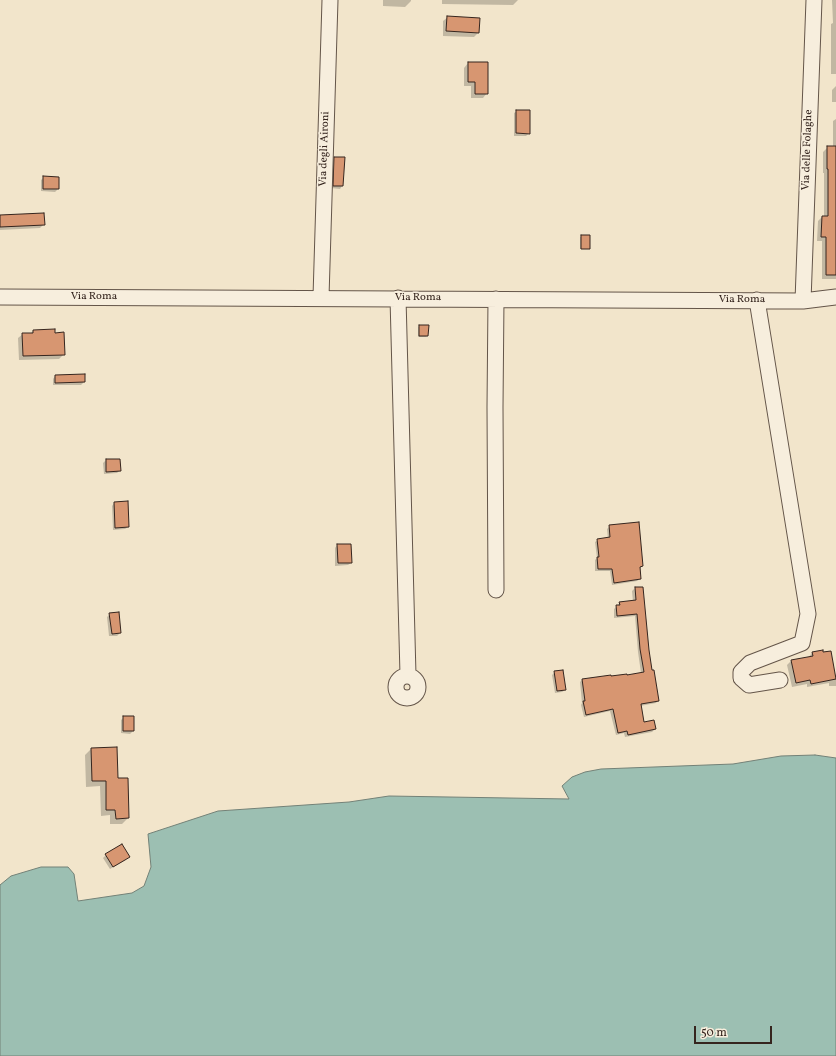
<!DOCTYPE html>
<html>
<head>
<meta charset="utf-8">
<style>
  body { margin:0 }
  #map { position:relative; width:836px; height:1056px; overflow:hidden; background:#f2e5cb; font-family:Vollkorn,serif }
  canvas { display:block }
  .scale { position:absolute; left:694px; top:1026px; width:78px; height:18px; box-sizing:border-box; border:2px solid #35251e; border-top:0; padding-left:5px; font-size:12px; line-height:14px; white-space:nowrap; color:#35251e; -webkit-text-stroke:3px #f7eedd; paint-order:stroke }
</style>
</head>
<body>
<div id="map">
<canvas width="836" height="1056"></canvas>
<div class="scale">50 m</div>
</div>
<script>
const g = document.querySelector('canvas').getContext('2d');
g.lineJoin = 'round';
function fill(path, color) { g.fillStyle = color; g.fill(path, 'evenodd'); }
const toPath = rows => new Path2D(rows.map(r => 'M' + r).join(''));
function strokePath(path, color, width, dash) { g.strokeStyle = color; g.lineWidth = width; g.lineCap = dash ? 'butt' : 'round'; g.setLineDash(dash || []); g.stroke(path); }
function drawText(font, color, halo, rows, align = 'center') {
  g.font = font + ' Vollkorn,serif'; g.lineWidth = 3; g.setLineDash([]); g.textBaseline = 'middle'; g.strokeStyle = halo; g.fillStyle = color; for (const [text, x, y, turn = 0] of rows) {
    g.save(); g.translate(x, y); g.rotate((+turn || 0) * Math.PI / 180); g.textAlign = isNaN(turn) ? turn : align; if (halo) g.strokeText(text, 0, 0); g.fillText(text, 0, 0); g.restore();
  }
}
const water = toPath([
  [815,755,836,758,836,1056,0,1056,0,885,11,876,41,867,68,867,74,874,78,901,132,893,144,886,151,867,148,834,218,811,349,802,389,796,569,799,562,786,572,777,585,772,601,769,733,764,781,756,815,755]
]);
fill(water, '#9cbfb2');
strokePath(water, '#738177', 1);
fill(toPath([
  [383,0,411,0,411,1,405,7,383,6],
  [442,0,518,0,513,5,442,4],
  [832,0,836,0,836,74,831,74,831,24,833,23],
  [448,17,478,33,474,37,443,36,443,21],
  [468,63,487,93,483,98,471,98,471,86,464,86,464,68],
  [836,86,836,102,832,102,832,90],
  [517,111,529,133,526,136,514,136,514,113],
  [836,119,836,279,822,279,822,241,817,241,818,221,822,217,824,217,824,173,823,173,823,152,828,147,833,147,833,121],
  [335,158,342,186,340,189,331,188,332,161],
  [44,177,58,178,58,189,55,192,41,191,41,180],
  [0,216,44,224,40,228,0,230],
  [582,236,589,248,588,249,580,249,580,237],
  [419,326,428,326,427,336,426,337,418,337,418,327],
  [33,331,54,334,64,354,59,359,19,360,18,338,23,334,30,334],
  [55,376,84,382,81,385,53,385,53,379],
  [106,460,119,460,120,470,117,473,104,474,103,463],
  [114,503,128,527,125,529,113,530,112,506],
  [610,526,642,566,640,568,640,579,637,581,612,585,610,571,595,571,595,560,597,558,595,542,598,540,608,539,607,529],
  [337,545,351,563,348,565,335,566,335,548],
  [635,588,648,650,652,672,658,700,656,703,640,706,643,724,655,729,652,732,625,737,624,733,616,735,610,711,584,717,581,705,582,703,580,682,582,680,626,676,641,673,638,652,635,616,614,618,614,609,620,603,633,602,632,591],
  [110,614,120,633,117,636,109,636,107,617],
  [812,653,822,653,835,675,836,675,836,686,829,686,829,683,807,687,807,684,792,687,787,665,791,661,808,658],
  [555,672,565,690,562,692,555,693,552,675],
  [124,717,133,731,130,734,121,733,121,720],
  [91,749,117,779,128,818,122,824,110,824,110,815,101,816,100,786,86,787,85,755],
  [106,855,126,860,110,869,103,858]
]), '#0003');
const building = toPath([
  [447,16,480,18,479,33,446,31,447,16],
  [468,62,488,62,488,94,475,94,475,82,468,82,468,62],
  [516,110,530,110,530,134,516,133,516,110],
  [827,146,836,146,836,275,826,275,826,237,821,237,822,216,828,216,828,169,827,169,827,146],
  [334,157,345,157,343,186,333,186,334,157],
  [43,176,59,177,59,189,43,189,43,176],
  [44,213,45,225,0,227,0,215,44,213],
  [581,235,590,235,590,249,581,249,581,235],
  [419,325,429,325,428,336,419,336,419,325],
  [55,329,55,333,64,332,65,355,23,356,22,333,33,333,33,330,55,329],
  [85,374,85,382,55,383,55,375,85,374],
  [106,459,120,459,121,471,106,472,106,459],
  [128,501,129,527,115,528,114,502,128,501],
  [639,522,643,566,640,567,641,579,614,583,612,569,598,569,597,557,599,557,597,539,610,537,609,525,639,522],
  [337,544,351,544,352,563,338,563,337,544],
  [635,587,643,587,649,650,652,670,654,670,659,701,641,704,644,722,654,720,656,729,628,735,627,731,618,733,613,709,586,715,583,701,585,701,582,679,611,675,611,676,627,674,627,675,644,672,640,649,637,614,617,616,616,605,620,605,619,602,636,600,635,587],
  [119,612,121,633,112,634,109,613,119,612],
  [823,650,823,652,831,651,836,679,811,684,810,680,796,683,791,660,813,656,812,652,823,650],
  [563,670,566,690,557,691,554,671,563,670],
  [123,716,134,716,134,731,123,731,123,716],
  [117,747,118,778,128,778,129,818,116,819,115,810,106,810,106,781,92,781,91,748,117,747],
  [122,844,130,857,113,867,105,854,122,844]
]);
fill(building, '#d79671');
strokePath(building, '#35251e', 1);
const minor = toPath([
  [0,297,803,301,836,297],
  [321,297,330,0],
  [398,298,408,675],
  [496,299,495,407,496,590],
  [757,300,808,614,802,643,750,663,741,672,741,678,749,685,780,680],
  [803,301,814,0],
  '396 687a11 11 0 1 1 22 0a11 11 0 1 1-22 0Z'
]);
strokePath(minor, '#645549', 17);
strokePath(minor, '#f7eedd', 15);
drawText('11px', '#35251e', '#f7eedd', [
  ["Via degli Aironi",325,149,-88],
  ["Via delle Folaghe",808,150,-88],
  ["Via Roma",94,297],
  ["Via Roma",418,298],
  ["Via Roma",742,300]
]);
</script>
</body>
</html>
